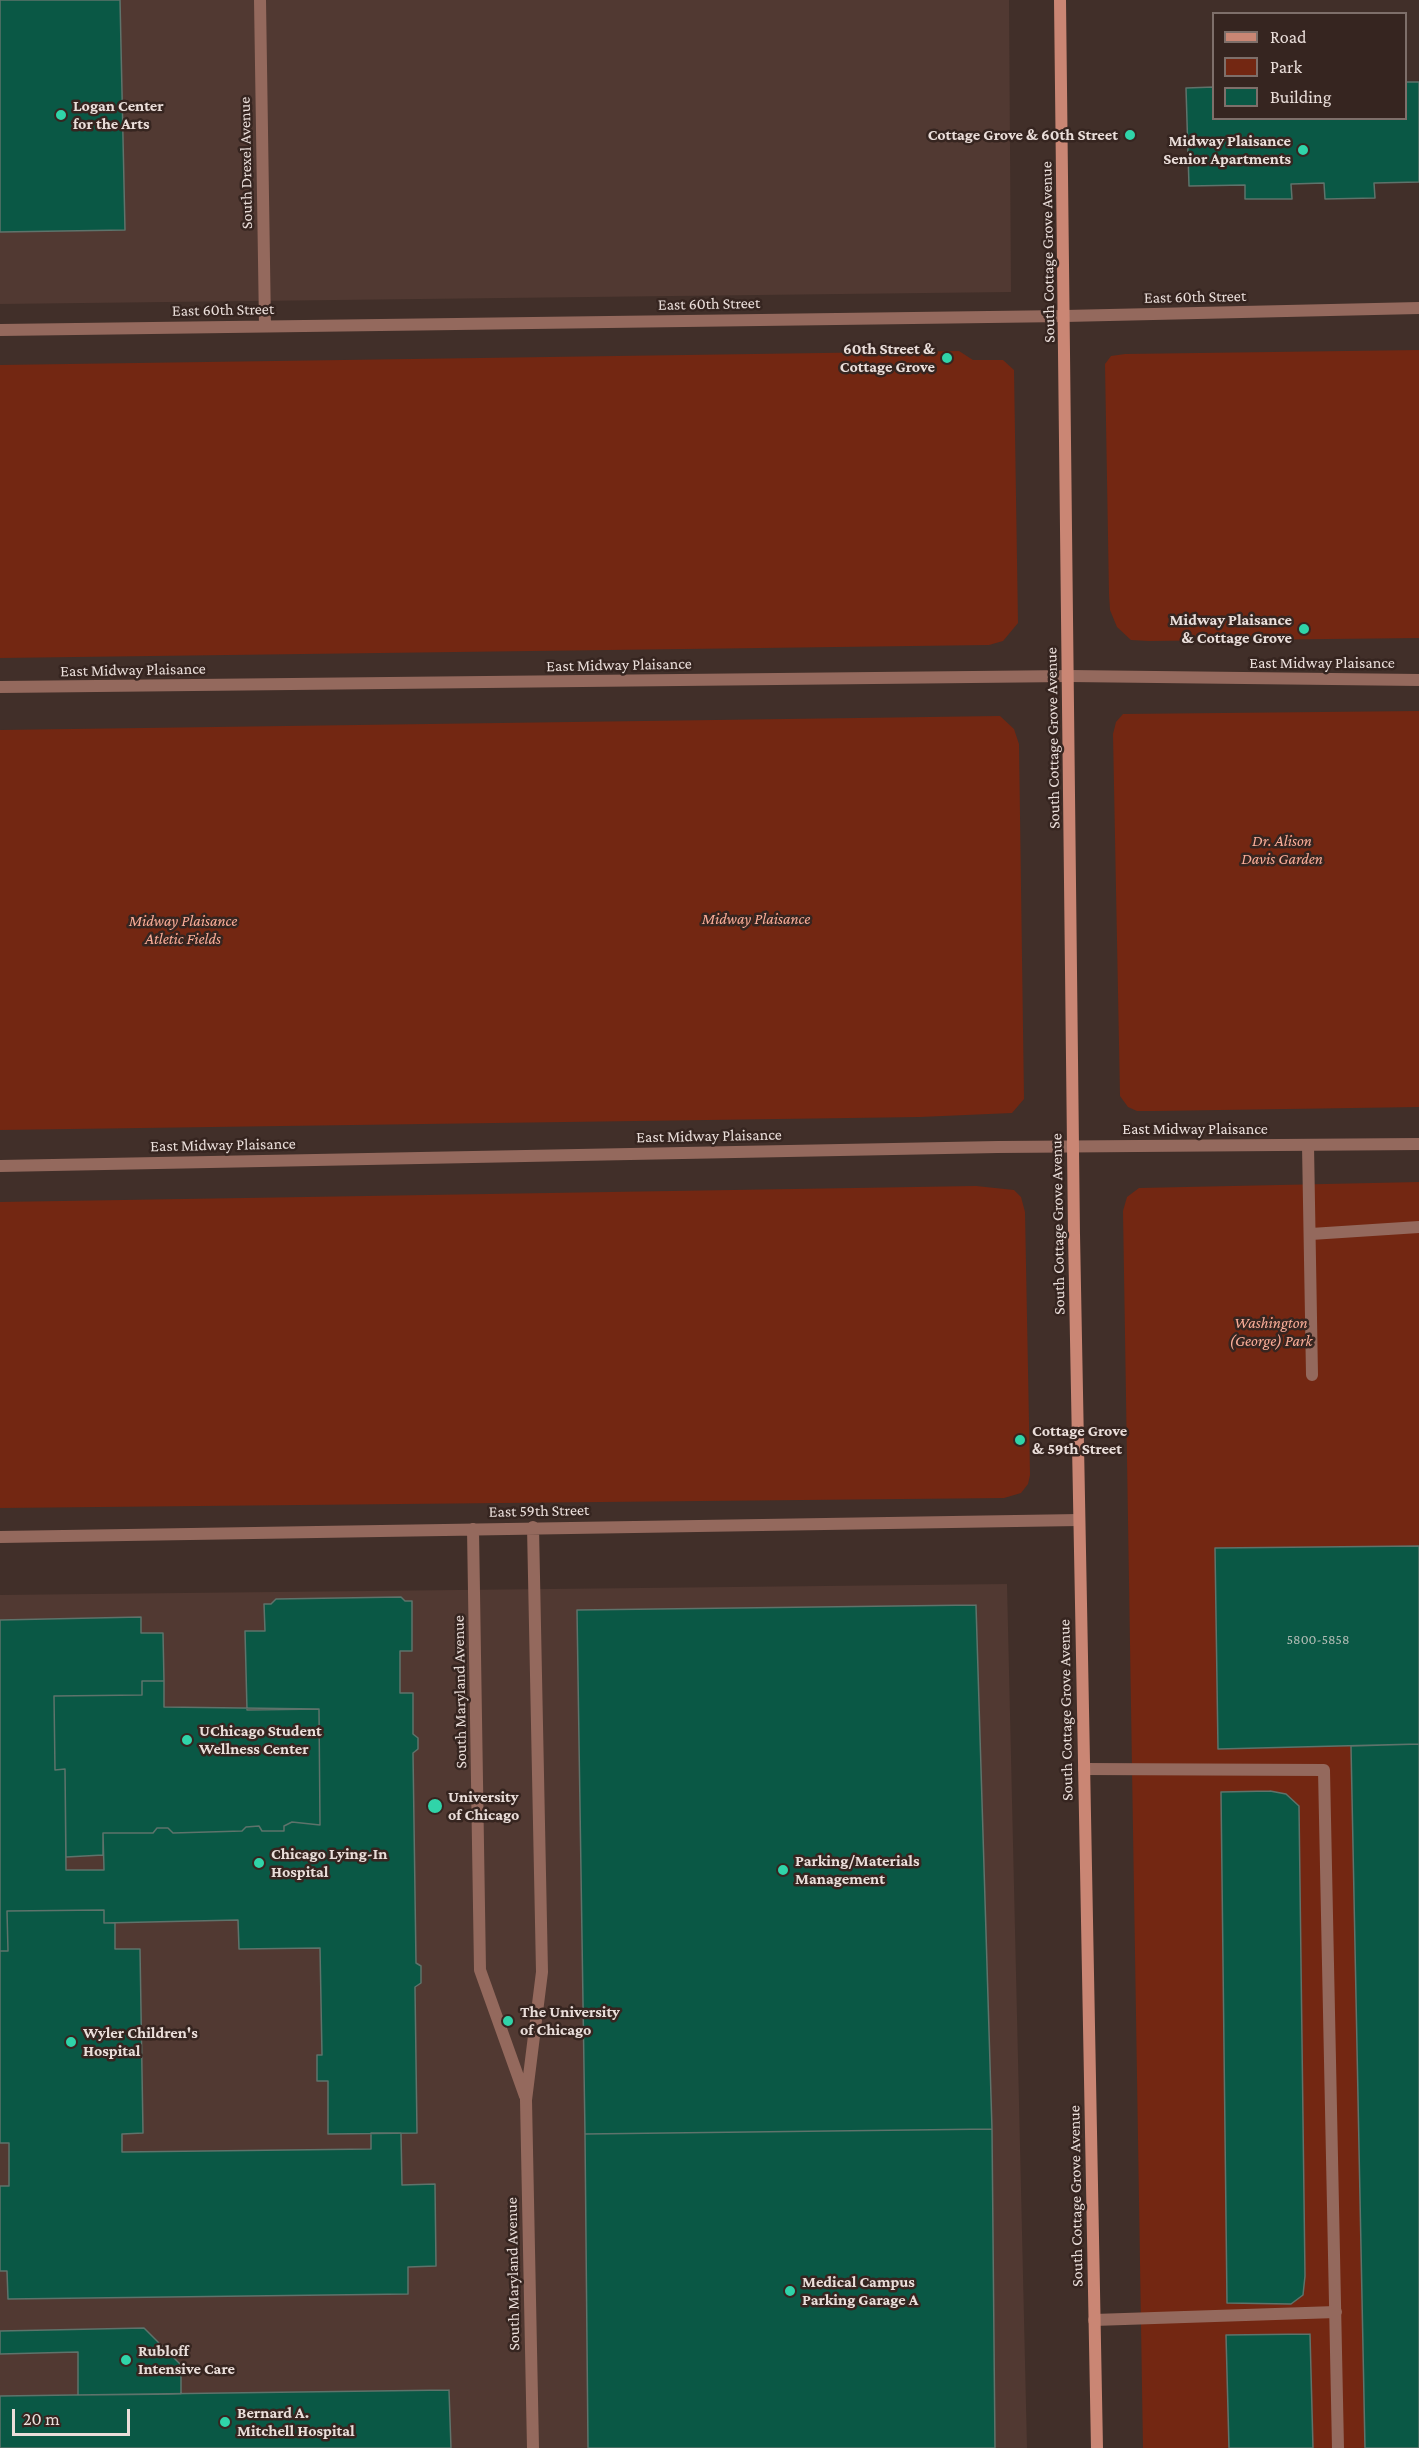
<!DOCTYPE html>
<html>
<head>
<meta charset="utf-8">
<style>
  body { margin:0 }
  #map { position:relative; width:1419px; height:2448px; overflow:hidden; background:#412f29; font-family:"Crimson Pro",serif }
  canvas { display:block }
  .legend { position:absolute; left:1212px; top:12px; width:195px; height:108px; box-sizing:border-box; background:#362520; border:2px solid #7e6f6a; margin:0; padding:8px 10px; list-style:none; font-size:18px; color:#eadeda }
  .legend li { display:flex; align-items:center; gap:12px; height:30px }
  .legend b { width:30px; border:2px solid #7e6f6a }
  .scale { position:absolute; left:12px; top:2409px; width:118px; height:27px; box-sizing:border-box; border:3px solid #eadeda; border-top:0; padding-left:8px; font-size:18px; line-height:21px; white-space:nowrap; color:#eadeda; -webkit-text-stroke:4px #362520; paint-order:stroke }
</style>
</head>
<body>
<div id="map">
<canvas width="1419" height="2448"></canvas>
<ul class="legend">
<li><b style="height:8px;background:#ca8674"></b>Road</li>
<li><b style="height:16px;background:#732712"></b>Park</li>
<li><b style="height:16px;background:#0a5845"></b>Building</li>
</ul>
<div class="scale">20 m</div>
</div>
<script>
const g = document.querySelector('canvas').getContext('2d');
g.lineJoin = 'round';
function fill(path, color) { g.fillStyle = color; g.fill(path, 'evenodd'); }
const toPath = rows => new Path2D(rows.map(r => 'M' + r).join(''));
function strokePath(path, color, width, dash) { g.strokeStyle = color; g.lineWidth = width; g.lineCap = dash ? 'butt' : 'round'; g.setLineDash(dash || []); g.stroke(path); }
function drawText(font, color, halo, rows, align = 'center') {
  g.font = font + ' "Crimson Pro",serif'; g.lineWidth = 5; g.setLineDash([]); g.textBaseline = 'middle'; g.strokeStyle = halo; g.fillStyle = color; for (const [text, x, y, turn = 0] of rows) {
    g.save(); g.translate(x, y); g.rotate((+turn || 0) * Math.PI / 180); g.textAlign = isNaN(turn) ? turn : align; if (halo) g.strokeText(text, 0, 0); g.fillText(text, 0, 0); g.restore();
  }
}
fill(toPath([
  [0,0,1009,0,1011,292,0,304],
  [1007,1584,1027,2448,0,2448,0,1595]
]), '#513932');
fill(toPath([
  [1419,350,1419,638,1149,641,1131,640,1117,627,1110,610,1109,594,1105,364,1111,356,1125,354],
  [959,351,973,360,1003,360,1014,370,1018,623,1003,641,989,645,0,658,0,365],
  [1419,711,1419,1107,1155,1111,1137,1111,1128,1107,1120,1096,1113,734,1116,722,1123,714],
  [1000,716,1014,729,1019,744,1024,1099,1012,1113,920,1117,0,1130,0,730],
  [1419,1182,1419,2448,1143,2448,1123,1211,1127,1197,1139,1188],
  [976,1186,1014,1190,1021,1197,1025,1212,1030,1475,1028,1484,1021,1493,1004,1498,0,1508,0,1202]
]), '#732712');
const building = toPath([
  [0,0,120,0,125,230,0,232,0,0],
  [1406,82,1419,82,1419,182,1374,183,1375,198,1325,199,1324,183,1291,184,1292,199,1245,199,1245,185,1189,186,1186,88,1214,87,1214,118,1406,118,1406,82],
  [1419,1546,1419,1744,1218,1749,1215,1548,1419,1546],
  [401,1597,405,1601,412,1601,412,1651,400,1651,400,1693,413,1693,413,1734,418,1738,418,1749,413,1753,416,1963,421,1966,421,1983,415,1987,417,2133,328,2134,328,2081,317,2081,317,2055,322,2055,320,1948,239,1949,238,1920,104,1923,104,1910,7,1911,8,1951,0,1951,0,1620,141,1617,141,1633,163,1633,164,1681,142,1681,142,1695,54,1696,55,1770,65,1769,66,1870,104,1870,103,1833,153,1833,157,1828,168,1828,173,1833,242,1831,246,1827,259,1826,262,1831,284,1831,284,1826,292,1822,320,1825,319,1709,247,1710,245,1631,265,1631,264,1604,271,1604,276,1599,401,1597],
  [976,1605,992,2129,585,2134,577,1610,976,1605],
  [142,1681,164,1681,164,1707,319,1709,320,1825,292,1822,284,1826,284,1831,262,1831,259,1826,246,1827,242,1831,173,1833,168,1828,157,1828,153,1833,103,1833,103,1855,66,1857,65,1769,55,1770,54,1696,142,1695,142,1681],
  [1419,1744,1419,2448,1365,2448,1351,1746,1419,1744],
  [1270,1791,1286,1794,1299,1806,1305,2276,1303,2295,1291,2304,1227,2303,1221,1792,1270,1791],
  [104,1910,104,1923,115,1923,115,1949,140,1949,143,2133,122,2134,122,2152,371,2149,371,2133,401,2133,402,2185,435,2184,436,2266,408,2267,408,2294,8,2299,7,2271,0,2271,0,2186,9,2186,9,2143,0,2143,0,1951,8,1951,7,1911,104,1910],
  [992,2129,995,2448,588,2448,585,2134,992,2129],
  [144,2328,181,2365,181,2394,78,2395,78,2352,0,2354,0,2331,144,2328],
  [1310,2334,1313,2448,1229,2448,1226,2335,1310,2334],
  [449,2390,451,2448,0,2448,0,2396,449,2390]
]);
fill(building, '#0a5845');
strokePath(building, '#5e736b', 1.5);
strokePath(toPath([
  [1308,1145,1312,1375],
  [1311,1234,1419,1227],
  [1084,1769,1324,1770,1338,2448],
  [1094,2320,1336,2312]
]), '#94695d', 12);
strokePath(toPath([
  [260,0,265,326],
  [0,330,1065,316],
  [533,1527,542,1972,526,2100,533,2448],
  [473,1529,480,1970,525,2096],
  [0,1537,1079,1520]
]), '#94695d', 12);
strokePath(toPath([
  [1065,316,1419,308],
  [0,687,1069,676,1419,680],
  [0,1166,998,1147,1419,1144]
]), '#94695d', 12);
strokePath(toPath([
  [1060,0,1074,1234,1097,2448]
]), '#ca8674', 12);
for (const [x, y, r, color] of [
  [61,115,6,"#30d4a9"],
  [1130,135,6,"#30d4a9"],
  [1303,150,6,"#30d4a9"],
  [947,358,6,"#30d4a9"],
  [1304,629,6,"#30d4a9"],
  [1020,1440,6,"#30d4a9"],
  [187,1740,6,"#30d4a9"],
  [435,1806,8,"#30d4a9"],
  [259,1863,6,"#30d4a9"],
  [783,1870,6,"#30d4a9"],
  [508,2021,6,"#30d4a9"],
  [71,2042,6,"#30d4a9"],
  [790,2291,6,"#30d4a9"],
  [126,2360,6,"#30d4a9"],
  [225,2422,6,"#30d4a9"]
]) { const dot = new Path2D(); dot.arc(x, y, r, 0, 2 * Math.PI); g.fillStyle = color; g.fill(dot); strokePath(dot, '#362520', 2); }
drawText('14px', '#b2bcb5', null, [
  ["5800-5858",1318,1640]
]);
drawText('bold 16px', '#eadeda', '#362520', [
  ["Logan Center",73,106],
  ["for the Arts",73,124],
  ["Cottage Grove & 60th Street",1118,135,"right"],
  ["Midway Plaisance",1291,141,"right"],
  ["Senior Apartments",1291,159,"right"],
  ["60th Street &",935,349,"right"],
  ["Cottage Grove",935,367,"right"],
  ["Midway Plaisance",1292,620,"right"],
  ["& Cottage Grove",1292,638,"right"],
  ["Cottage Grove",1032,1431],
  ["& 59th Street",1032,1449],
  ["UChicago Student",199,1731],
  ["Wellness Center",199,1749],
  ["University",448,1797],
  ["of Chicago",448,1815],
  ["Chicago Lying-In",271,1854],
  ["Hospital",271,1872],
  ["Parking/Materials",795,1861],
  ["Management",795,1879],
  ["The University",520,2012],
  ["of Chicago",520,2030],
  ["Wyler Children's",83,2033],
  ["Hospital",83,2051],
  ["Medical Campus",802,2282],
  ["Parking Garage A",802,2300],
  ["Rubloff",138,2351],
  ["Intensive Care",138,2369],
  ["Bernard A.",237,2413],
  ["Mitchell Hospital",237,2431]
], 'left');
drawText('16px', '#eadeda', '#362520', [
  ["South Drexel Avenue",246,163,-91],
  ["South Cottage Grove Avenue",1048,252,-91],
  ["East 60th Street",1195,297,-1],
  ["East 60th Street",709,304,-1],
  ["East 60th Street",223,310,-1],
  ["East Midway Plaisance",1322,663],
  ["East Midway Plaisance",619,665,-1],
  ["East Midway Plaisance",133,670,-1],
  ["South Cottage Grove Avenue",1053,738,-91],
  ["East Midway Plaisance",1195,1129],
  ["East Midway Plaisance",709,1136,-1],
  ["East Midway Plaisance",223,1145,-1],
  ["South Cottage Grove Avenue",1058,1224,-91],
  ["East 59th Street",539,1511,-1],
  ["South Maryland Avenue",460,1692,-91],
  ["South Cottage Grove Avenue",1066,1710,-91],
  ["South Cottage Grove Avenue",1076,2196,-91],
  ["South Maryland Avenue",513,2274,-91]
]);
drawText('italic 16px', '#faad98', '#362520', [
  ["Dr. Alison",1282,841],
  ["Davis Garden",1282,859],
  ["Midway Plaisance",756,919],
  ["Midway Plaisance",183,921],
  ["Atletic Fields",183,939],
  ["Washington",1271,1323],
  ["(George) Park",1271,1341]
]);
</script>
</body>
</html>
